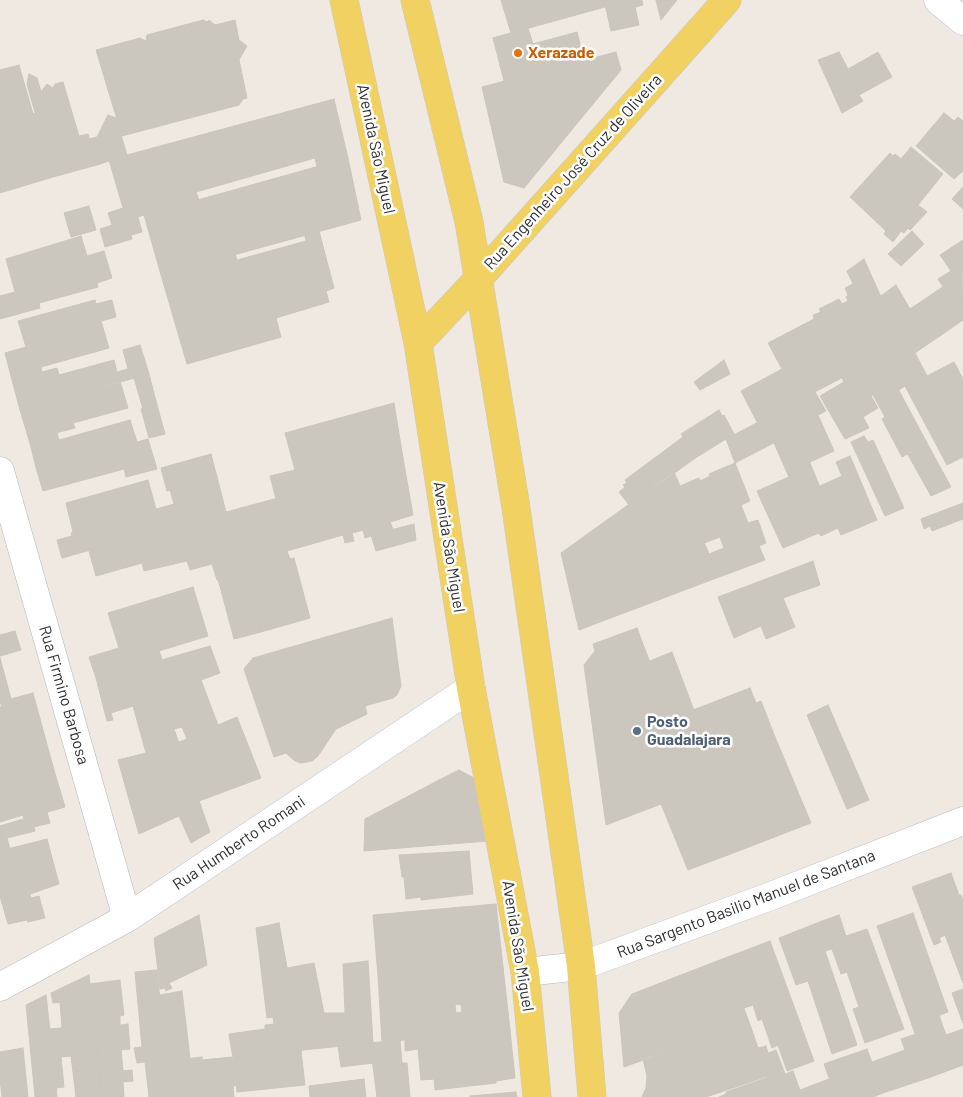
<!DOCTYPE html>
<html>
<head>
<meta charset="utf-8">
<style>
  body { margin:0 }
  canvas { display:block; background:#efe9e1 }
</style>
</head>
<body>
<canvas width="963" height="1097"></canvas>
<script>
const g = document.querySelector('canvas').getContext('2d');
g.lineJoin = 'round';
function fill(path, color) { g.fillStyle = color; g.fill(path, 'evenodd'); }
const toPath = rows => new Path2D(rows.map(r => 'M' + r).join(''));
function strokePath(path, color, width, dash) { g.strokeStyle = color; g.lineWidth = width; g.lineCap = dash ? 'butt' : 'round'; g.setLineDash(dash || []); g.stroke(path); }
function drawText(font, color, halo, rows, align = 'center') {
  g.font = font + ' Barlow,sans-serif'; g.lineWidth = 5; g.setLineDash([]); g.textBaseline = 'middle'; g.strokeStyle = halo; g.fillStyle = color; for (const [text, x, y, turn = 0] of rows) {
    g.save(); g.translate(x, y); g.rotate((+turn || 0) * Math.PI / 180); g.textAlign = isNaN(turn) ? turn : align; if (halo) g.strokeText(text, 0, 0); g.fillText(text, 0, 0); g.restore();
  }
}
const building = toPath([
  [501,0,604,0,605,7,511,33,501,0],
  [604,0,642,0,643,5,635,7,639,25,611,31,604,0],
  [656,0,677,0,661,20,656,0],
  [203,20,207,22,209,20,215,25,235,20,239,40,247,46,239,60,247,98,243,99,239,105,122,136,96,50,140,38,146,41,147,35,203,20],
  [528,28,533,44,577,32,584,60,504,81,493,38,528,28],
  [616,52,621,70,524,188,504,182,482,87,616,52],
  [839,52,848,69,878,52,892,77,859,95,863,101,842,113,818,60,839,52],
  [19,65,33,114,0,123,0,70,19,65],
  [29,74,37,78,41,92,47,84,53,88,55,84,63,82,79,136,88,134,97,165,53,177,27,84,29,74],
  [334,99,348,158,317,167,315,158,196,192,199,200,144,215,127,155,334,99],
  [36,113,53,177,0,193,0,123,36,113],
  [944,113,954,121,958,117,963,121,963,171,954,179,916,146,944,113],
  [108,115,116,118,127,155,97,165,89,139,97,137,108,115],
  [911,147,943,174,918,205,927,212,910,230,908,228,904,233,901,231,893,242,884,234,886,231,850,197,890,153,893,156,895,154,901,159,911,147],
  [127,155,144,215,112,225,108,213,123,208,109,160,127,155],
  [348,158,361,220,161,275,144,215,348,158],
  [963,187,963,209,952,199,963,187],
  [89,206,96,230,71,237,64,213,89,206],
  [138,217,142,232,131,235,132,239,105,247,100,229,138,217],
  [319,231,334,288,326,291,329,302,276,318,281,337,187,364,161,275,235,254,237,260,306,241,305,236,319,231],
  [912,231,924,244,901,266,888,254,912,231],
  [81,236,87,256,104,251,112,278,97,283,98,287,39,303,40,308,0,319,0,296,15,292,6,259,81,236],
  [963,240,963,273,943,287,938,279,951,271,940,255,963,240],
  [864,259,903,346,757,422,741,391,782,369,768,343,814,319,813,315,821,312,819,309,839,299,842,304,848,301,846,297,848,295,845,288,853,284,847,271,864,259],
  [962,274,963,320,915,353,927,376,954,362,963,379,963,457,947,465,905,386,899,390,881,357,903,346,892,321,962,274],
  [896,285,910,309,892,321,881,296,896,285],
  [95,300,96,304,112,300,116,317,101,321,109,348,41,367,42,372,12,380,5,353,26,347,18,321,95,300],
  [140,345,149,374,20,410,12,380,57,368,59,375,114,360,117,372,128,369,123,350,140,345],
  [881,357,927,443,902,457,882,419,885,417,873,395,876,393,863,367,881,357],
  [724,360,730,374,700,390,694,382,724,360],
  [863,367,876,393,871,396,878,408,863,417,869,428,845,439,820,396,844,382,842,378,863,367],
  [149,374,157,405,143,409,134,378,149,374],
  [120,381,128,408,73,423,75,428,29,440,20,410,120,381],
  [815,392,826,411,818,415,834,451,810,462,787,407,815,392],
  [394,403,404,464,276,499,270,476,295,470,285,433,394,403],
  [157,405,165,434,149,438,141,409,157,405],
  [787,407,797,431,735,463,726,439,787,407],
  [719,410,722,416,724,415,734,434,697,457,681,434,719,410],
  [130,420,137,442,37,471,29,440,57,433,59,440,130,420],
  [797,431,819,485,765,509,757,491,789,477,774,443,797,431],
  [864,436,868,442,873,440,904,508,885,516,851,442,864,436],
  [683,437,697,457,629,505,619,492,625,487,623,485,627,483,625,480,683,437],
  [148,439,157,469,126,477,124,469,43,491,37,471,148,439],
  [927,443,951,487,931,496,907,453,927,443],
  [211,454,217,477,167,491,161,468,211,454],
  [850,456,877,520,841,535,820,486,842,476,836,462,850,456],
  [735,463,750,501,741,505,748,523,758,520,766,543,759,546,765,560,719,577,709,554,724,548,720,537,704,543,680,486,699,478,700,481,710,476,709,474,735,463],
  [404,464,413,515,390,522,393,529,365,538,363,530,352,533,354,541,345,543,343,535,287,551,290,559,244,572,226,512,404,464],
  [674,472,719,577,579,630,561,553,674,472],
  [217,477,226,512,180,525,170,490,217,477],
  [148,480,156,509,73,532,66,503,148,480],
  [819,485,838,528,821,536,819,533,783,548,765,509,819,485],
  [963,503,963,519,932,531,930,526,924,529,921,519,963,503],
  [174,504,180,525,62,558,57,540,72,536,71,533,174,504],
  [226,512,244,572,217,580,212,564,190,570,187,561,144,571,142,563,96,576,89,551,226,512],
  [414,524,416,540,376,551,371,535,414,524],
  [294,558,310,618,261,632,244,572,294,558],
  [813,561,820,585,783,598,774,576,813,561],
  [244,572,261,632,234,639,218,579,244,572],
  [774,576,795,627,766,639,761,626,734,638,718,597,774,576],
  [193,587,208,636,159,651,162,659,96,678,89,657,119,648,108,613,193,587],
  [392,618,401,686,397,695,393,698,365,706,367,714,336,729,318,756,312,761,301,763,295,761,286,753,274,757,244,669,253,658,392,618],
  [637,628,682,748,700,741,741,850,688,870,661,804,606,825,584,665,595,651,593,644,637,628],
  [15,631,21,650,0,656,0,635,15,631],
  [210,646,220,673,201,680,218,725,237,717,261,778,199,801,179,742,187,739,182,727,174,729,151,663,210,646],
  [672,652,705,740,682,748,650,661,672,652],
  [0,658,11,699,0,702,0,658],
  [151,663,189,772,128,796,118,760,146,753,133,706,111,713,113,720,107,721,96,678,151,663],
  [750,688,756,703,761,701,775,737,708,762,700,741,705,740,693,710,750,688],
  [33,693,43,730,0,743,0,707,2,707,0,702,33,693],
  [828,705,869,800,847,809,807,715,828,705],
  [43,730,54,770,0,786,0,743,43,730],
  [775,737,811,823,741,850,708,762,775,737],
  [54,770,65,807,24,819,23,815,0,822,0,786,54,770],
  [459,770,474,778,489,841,450,844,439,780,459,770],
  [189,772,210,832,191,843,179,816,139,834,128,796,189,772],
  [439,780,450,844,364,851,365,819,439,780],
  [47,812,50,823,34,827,35,831,7,838,10,849,0,851,0,826,47,812],
  [47,839,59,884,30,894,31,898,39,896,45,918,28,922,27,920,8,924,0,896,0,851,47,839],
  [469,851,473,894,421,900,421,897,406,899,404,877,402,877,399,855,469,851],
  [951,873,959,895,961,895,963,901,963,983,945,935,939,938,941,942,934,945,912,887,951,873],
  [496,904,503,967,378,976,373,915,496,904],
  [913,913,948,1012,912,1025,877,926,913,913],
  [199,915,207,965,169,983,172,988,166,991,165,988,160,989,154,938,199,915],
  [839,915,846,936,867,929,904,1029,865,1043,853,1009,859,1007,847,972,841,974,822,921,839,915],
  [822,921,832,949,825,951,857,1045,832,1054,808,981,796,985,779,938,822,921],
  [279,923,302,1051,233,1058,229,1034,265,1029,265,1025,274,1024,273,1017,267,1018,256,928,279,923],
  [770,941,814,1061,787,1071,778,1045,772,1048,762,1019,758,1021,753,1005,744,1008,725,958,770,941],
  [725,958,749,1022,624,1067,619,1013,632,994,725,958],
  [368,961,373,1043,302,1050,287,968,314,963,324,1013,345,1013,343,964,368,961],
  [503,967,510,1030,382,1042,378,976,503,967],
  [461,1004,462,1012,456,1013,455,1005,461,1004],
  [157,970,160,1000,138,1004,135,972,157,970],
  [89,975,102,1097,76,1097,71,1056,61,1057,64,1087,56,1088,49,1029,62,1028,60,1002,53,1003,51,993,89,975],
  [120,980,124,1015,120,1016,120,1025,95,1029,90,984,120,980],
  [963,989,963,1005,957,1007,952,993,963,989],
  [182,991,190,1058,167,1061,160,995,182,991],
  [46,995,56,1084,34,1086,26,1005,46,995],
  [160,1000,166,1044,142,1047,138,1004,160,1000],
  [963,1005,963,1023,957,1007,963,1005],
  [939,1015,946,1035,963,1029,963,1065,931,1077,912,1025,939,1015],
  [749,1022,768,1076,706,1097,642,1097,646,1088,647,1076,643,1059,749,1022],
  [128,1024,130,1049,121,1050,123,1071,132,1070,133,1081,123,1082,124,1097,102,1097,95,1029,128,1024],
  [510,1030,515,1078,496,1081,496,1083,435,1090,434,1079,421,1080,418,1049,405,1051,405,1040,510,1030],
  [916,1034,931,1077,883,1093,872,1062,905,1050,901,1039,916,1034],
  [400,1040,402,1063,407,1063,410,1097,377,1097,370,1043,400,1040],
  [370,1043,373,1063,341,1067,338,1046,370,1043],
  [166,1044,171,1097,149,1097,145,1062,137,1063,134,1048,166,1044],
  [766,1046,768,1053,776,1050,785,1074,769,1080,758,1048,766,1046],
  [23,1048,28,1097,2,1097,0,1079,0,1052,23,1048],
  [867,1049,883,1093,873,1097,836,1097,824,1064,867,1049],
  [301,1051,305,1085,237,1092,233,1058,301,1051],
  [202,1057,202,1060,232,1057,236,1085,233,1086,234,1097,171,1097,167,1061,202,1057],
  [793,1071,800,1090,829,1079,836,1097,776,1097,769,1080,793,1071],
  [769,1077,776,1097,719,1097,726,1094,726,1092,769,1077],
  [364,1079,366,1097,310,1097,309,1086,364,1079],
  [56,1084,57,1097,35,1097,34,1086,56,1084],
  [516,1092,517,1097,470,1097,470,1096,516,1092]
]);
fill(building, '#cbc7bf');
strokePath(building, '#cbc5ba', 1);
const street = toPath([
  [938,0,963,21],
  [0,471,127,918],
  [525,972,581,966,771,896,963,821],
  [0,987,127,918,471,688]
]);
const primary = toPath([
  [344,0,418,343,471,688,525,972,537,1097],
  [415,0,469,222,516,508,581,966,592,1097],
  [418,343,479,278,727,0]
]);
strokePath(street, '#b4b7c1', 29);
strokePath(primary, '#c9c9c9', 29);
strokePath(street, '#fff', 28);
strokePath(primary, '#f2d163', 28);
for (const [x, y, r, color] of [
  [518,53,5,"#e8710a"],
  [637,731,5,"#5c6f8a"]
]) { const dot = new Path2D(); dot.arc(x, y, r, 0, 2 * Math.PI); g.fillStyle = color; g.fill(dot); strokePath(dot, '#fff', 2); }
drawText('bold 16px', '#c56008', '#fff', [
  ["Xerazade",528,53]
], 'left');
drawText('16px', '#2e2e2e', '#fff', [
  ["Avenida São Miguel",376,149,78],
  ["Rua Engenheiro José Cruz de Oliveira",573,172,-48],
  ["Avenida São Miguel",449,547,81],
  ["Rua Firmino Barbosa",64,695,74],
  ["Rua Humberto Romani",239,843,-34],
  ["Rua Sargento Basilio Manuel de Santana",746,904,-21],
  ["Avenida São Miguel",518,946,81]
]);
drawText('bold 16px', '#4e5e75', '#fff', [
  ["Posto",647,722],
  ["Guadalajara",647,740]
], 'left');
</script>
</body>
</html>
